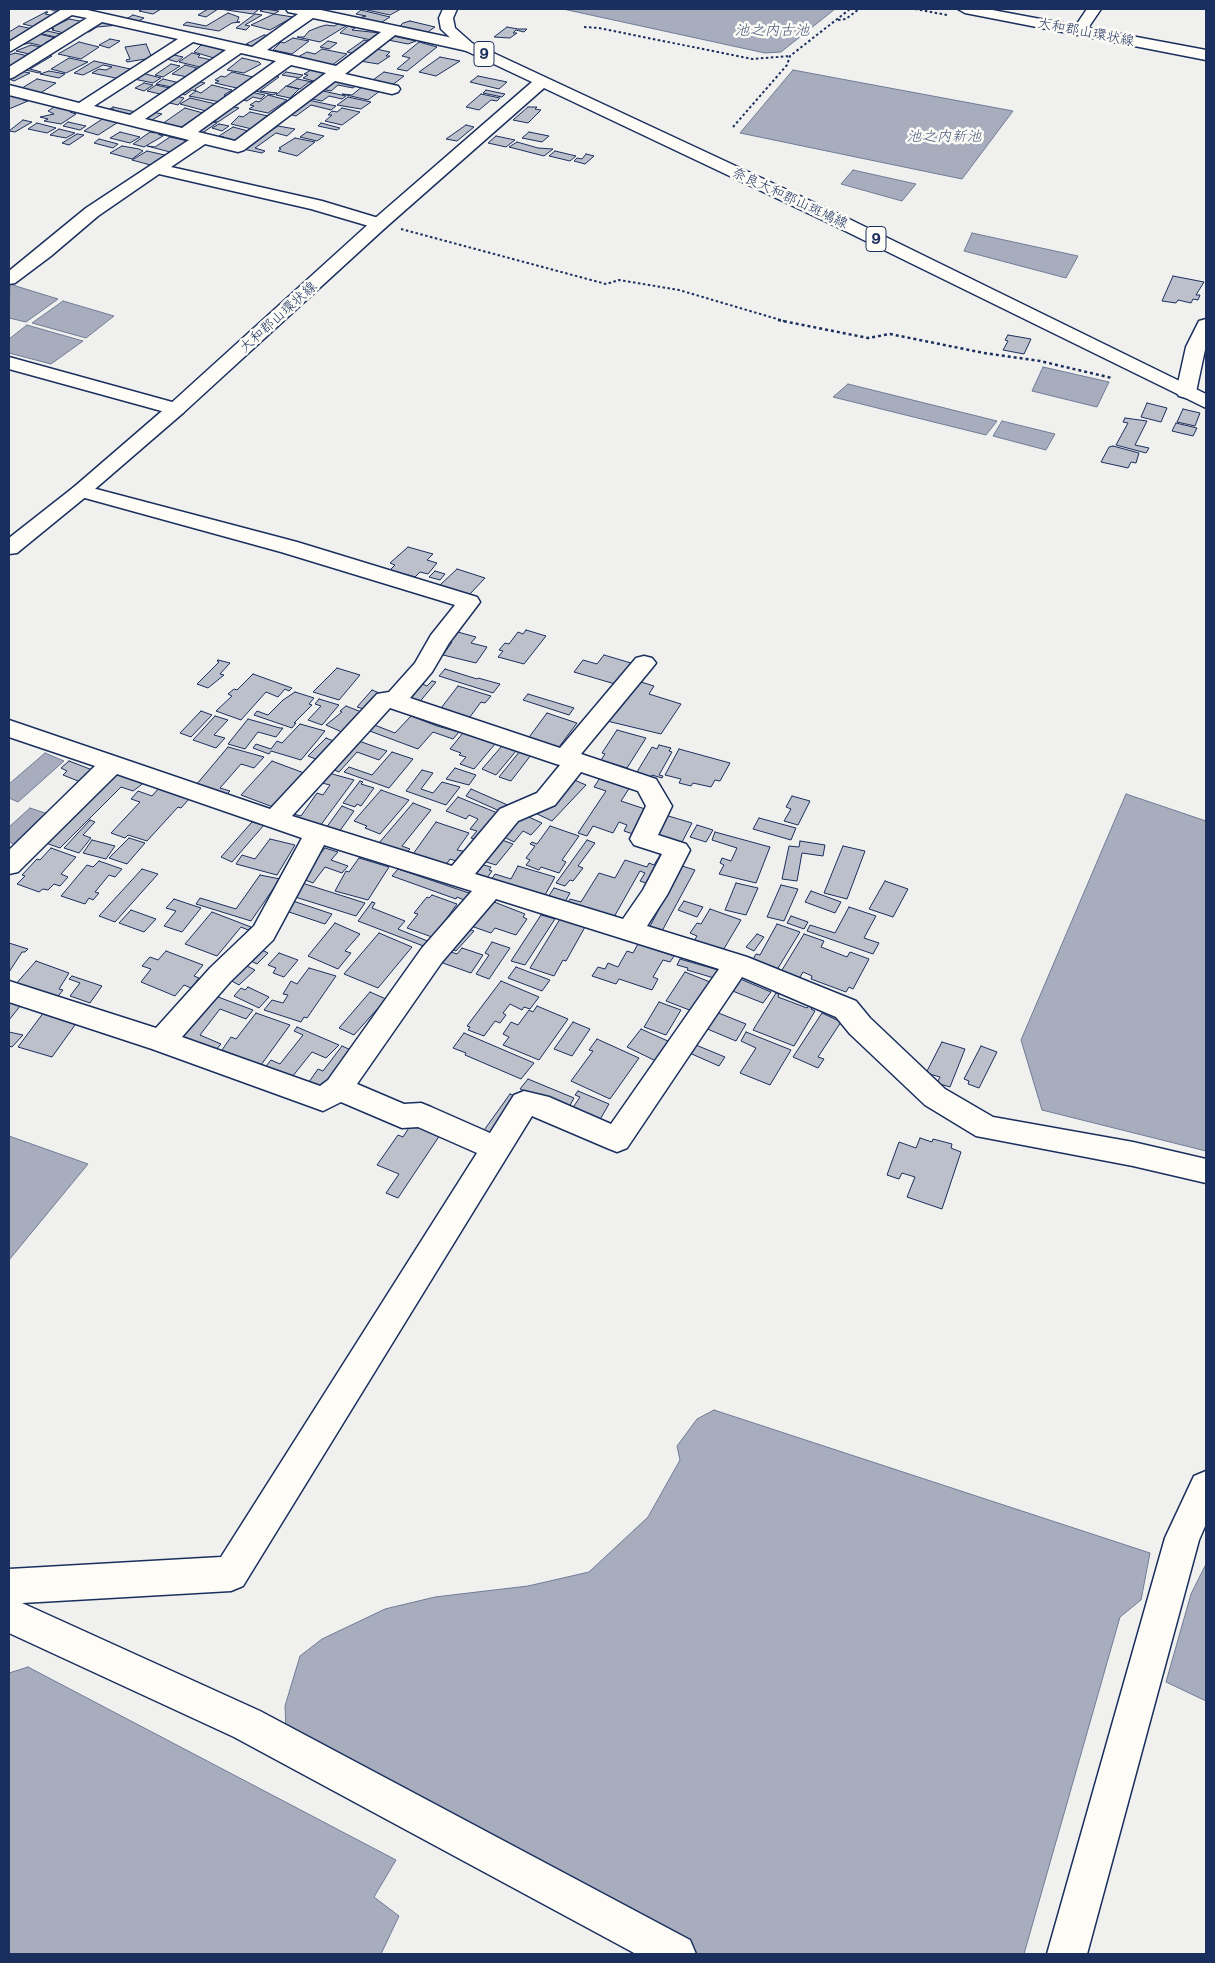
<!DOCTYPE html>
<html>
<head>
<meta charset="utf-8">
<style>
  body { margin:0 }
  #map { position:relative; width:1215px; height:1963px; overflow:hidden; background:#f0f0ee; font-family:Mali,sans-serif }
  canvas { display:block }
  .frame { position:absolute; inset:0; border:10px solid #1b2f5e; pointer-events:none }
</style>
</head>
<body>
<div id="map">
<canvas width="1215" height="1963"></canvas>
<div class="frame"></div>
</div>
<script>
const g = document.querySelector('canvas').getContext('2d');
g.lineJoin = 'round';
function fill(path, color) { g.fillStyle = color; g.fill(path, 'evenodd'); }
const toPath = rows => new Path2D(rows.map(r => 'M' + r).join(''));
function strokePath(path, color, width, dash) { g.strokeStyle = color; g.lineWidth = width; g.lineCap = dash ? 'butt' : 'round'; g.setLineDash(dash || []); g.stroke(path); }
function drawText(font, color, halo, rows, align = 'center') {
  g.font = font + ' Mali,"Klee One",sans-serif'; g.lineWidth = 5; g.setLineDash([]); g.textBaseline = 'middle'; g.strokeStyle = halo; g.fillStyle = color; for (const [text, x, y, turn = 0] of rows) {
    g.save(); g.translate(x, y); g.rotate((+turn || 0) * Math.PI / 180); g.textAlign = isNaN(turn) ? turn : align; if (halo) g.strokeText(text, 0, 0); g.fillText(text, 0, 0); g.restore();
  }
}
const water = toPath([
  [563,9,835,9,781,52,765,53,563,9],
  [793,70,1013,111,962,179,740,133,793,70],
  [853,170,916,184,902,201,841,184,853,170],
  [972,233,1078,256,1066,278,964,251,972,233],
  [10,284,19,287,58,299,26,322,9,318,10,284],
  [63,301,114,316,86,338,32,323,63,301],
  [27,325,83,341,51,364,9,353,9,339,27,325],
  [1043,367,1109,382,1097,407,1032,391,1043,367],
  [848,384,997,421,986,435,833,397,848,384],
  [1002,421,1055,434,1046,450,993,436,1002,421],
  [45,753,64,761,18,802,9,798,9,784,45,753],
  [1126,794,1206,821,1206,1151,1042,1110,1021,1040,1126,794],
  [30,808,48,814,14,844,9,842,9,827,30,808],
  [9,1136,88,1164,9,1260,9,1136],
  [714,1410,1150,1553,1141,1600,1120,1617,1024,1954,697,1954,309,1749,286,1729,285,1706,300,1656,322,1639,385,1609,435,1597,528,1586,589,1572,648,1517,680,1460,677,1446,697,1419,714,1410],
  [1206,1564,1206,1701,1166,1682,1191,1594,1206,1564],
  [28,1667,396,1860,374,1897,399,1916,381,1954,9,1954,9,1673,28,1667]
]);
fill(water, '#a7adbd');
strokePath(water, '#6f7b97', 1);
strokePath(toPath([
  [53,9,62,11]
]), '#6f7b97', 4.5);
const building = toPath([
  [143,9,161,9,153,14,139,11,143,9],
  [208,9,218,9,206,17,198,15,208,9],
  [220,9,254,9,258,10,253,14,220,9],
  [264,9,279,11,274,14,293,17,270,30,251,25,274,14,260,11,264,9],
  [369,9,401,9,390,15,367,10,369,9],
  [361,10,390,17,379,24,355,19,366,16,356,14,361,10],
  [46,12,48,12,45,14,55,16,35,27,23,24,46,12],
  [228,13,239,17,237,22,240,22,232,23,219,31,183,25,187,22,206,26,228,13],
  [255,14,262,15,245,25,250,26,246,30,236,28,255,14],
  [133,15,144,18,137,22,126,19,133,15],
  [69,19,85,22,64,33,52,30,54,29,51,28,69,19],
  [99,20,119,25,97,27,89,32,82,31,99,20],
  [410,21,435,27,425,34,398,28,403,23,410,21],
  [338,24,346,26,320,42,297,37,304,37,309,31,319,27,326,25,334,26,338,24],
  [19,26,33,29,9,42,9,32,19,26],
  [348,26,355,28,352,30,380,33,371,40,340,33,348,26],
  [507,27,518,29,527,29,524,32,516,30,513,33,517,33,510,38,494,37,507,27],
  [43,30,65,35,60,38,38,33,43,30],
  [39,34,60,39,52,39,45,43,51,44,47,47,30,43,21,45,39,34],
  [264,35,273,36,255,49,246,47,249,45,246,44,264,35],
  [393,36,416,41,408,44,388,40,393,36],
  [293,38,309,41,292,54,273,50,281,42,284,43,293,38],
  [110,39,120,41,109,48,99,45,110,39],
  [364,40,372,42,355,54,347,52,364,40],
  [328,41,337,43,329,49,320,47,328,41],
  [79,42,99,47,81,59,58,54,79,42],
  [419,42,437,47,407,71,397,69,410,58,402,56,419,42],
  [146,44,152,58,127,62,126,60,130,59,125,47,146,44],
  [207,44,231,50,217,59,194,52,201,45,207,44],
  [31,45,46,48,33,55,16,51,31,45],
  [322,49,347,54,331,66,296,58,307,52,315,54,322,49],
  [376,49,390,52,386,56,390,56,378,64,360,61,376,49],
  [15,53,28,56,9,68,9,55,15,53],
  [192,53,200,55,198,57,216,61,200,67,179,62,192,53],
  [47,55,52,56,30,69,41,72,39,73,21,69,47,55],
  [174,55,183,57,177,62,167,59,174,55],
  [440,57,460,61,436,76,419,72,440,57],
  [69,58,88,62,66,73,51,69,69,58],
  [242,58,259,62,261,64,244,73,227,70,242,58],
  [94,61,135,70,123,74,127,75,120,79,92,73,99,69,106,70,112,67,103,65,83,75,74,73,94,61],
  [171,64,180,66,163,77,155,75,171,64],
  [185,65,197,68,194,70,197,71,188,77,172,74,185,65],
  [313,69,329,73,317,82,303,78,308,75,304,74,313,69],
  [20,71,30,73,14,81,9,79,20,71],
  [49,71,65,74,59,78,40,74,49,71],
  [232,72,257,78,241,89,215,83,219,81,215,80,221,76,225,77,232,72],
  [286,72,303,75,299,78,282,75,286,72],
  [384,72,404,76,391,86,370,82,384,72],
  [142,73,161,78,153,83,134,79,142,73],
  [273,75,279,77,260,91,277,93,273,95,251,90,273,75],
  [478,76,507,82,499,89,470,82,478,76],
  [37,79,56,83,39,94,11,86,22,88,37,79],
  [163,79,180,83,172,87,156,84,163,79],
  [297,79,313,82,309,82,300,89,287,86,297,79],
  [335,79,358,84,353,88,338,85,331,91,321,89,335,79],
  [197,81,205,83,195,89,196,91,192,90,185,95,178,93,197,81],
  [144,83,153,85,144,91,135,88,144,83],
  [156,85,174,89,167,90,160,94,147,91,156,85],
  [212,85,232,90,224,95,231,96,220,102,189,96,196,91,201,93,212,85],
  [286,86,299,89,290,98,276,95,286,86],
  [363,86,381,90,368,100,342,94,352,95,363,86],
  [486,90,505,94,502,97,483,93,486,90],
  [323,91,346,96,342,99,329,96,322,101,312,99,323,91],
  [250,92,265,95,261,99,253,97,247,101,240,99,250,92],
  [13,94,27,97,23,100,28,101,9,109,9,96,13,94],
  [481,94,500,98,497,101,491,100,479,110,466,107,481,94],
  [268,95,287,100,268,113,249,109,254,106,250,105,256,101,259,102,268,95],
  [176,96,184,98,178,105,166,102,176,96],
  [348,97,371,102,361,109,337,105,348,97],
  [190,98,216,104,206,111,180,104,190,98],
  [308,100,336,106,331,110,311,105,296,116,289,114,308,100],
  [230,106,239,108,218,122,210,121,230,106],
  [54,107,71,111,70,112,76,114,61,124,44,121,48,119,40,117,54,114,48,111,54,107],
  [113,107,136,112,129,117,110,112,114,109,110,109,113,107],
  [528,107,537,107,535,109,541,110,528,123,513,120,528,107],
  [185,108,203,113,196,118,200,119,196,121,192,120,180,128,162,124,185,108],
  [342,108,360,112,342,125,325,121,332,115,328,115,332,111,337,112,342,108],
  [153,112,162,114,152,120,163,123,160,125,140,120,153,112],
  [250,112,268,116,260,122,265,123,256,130,231,124,239,116,243,117,250,112],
  [104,118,120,121,98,135,84,131,104,118],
  [23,120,32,122,15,132,9,131,23,120],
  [210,121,217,123,201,134,193,133,210,121],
  [68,122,86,126,80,130,63,126,68,122],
  [37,123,56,128,47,133,28,129,37,123],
  [321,123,340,128,337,130,318,126,321,123],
  [219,124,229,126,222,131,212,128,219,124],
  [466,125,474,127,457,141,446,139,466,125],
  [278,126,295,129,287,136,276,133,255,148,265,151,262,153,243,149,278,126],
  [233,127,252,132,237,143,221,139,224,137,219,136,233,127],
  [59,129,75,133,66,138,50,135,59,129],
  [159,131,180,136,178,138,158,134,163,136,144,147,133,144,150,132,155,133,159,131],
  [120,132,140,137,130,143,110,138,120,132],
  [307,132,324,136,317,141,300,137,307,132],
  [529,132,549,136,542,142,522,138,529,132],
  [77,134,84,135,69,145,62,143,77,134],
  [496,136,515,140,506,147,488,143,496,136],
  [170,137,188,141,170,152,147,146,155,147,170,137],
  [295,138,315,142,297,156,278,151,281,149,279,148,295,138],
  [99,139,118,144,113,148,94,143,99,139],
  [517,142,538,148,553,149,544,156,509,147,517,142],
  [122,146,139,149,143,151,132,159,110,153,122,146],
  [147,151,169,156,154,166,132,160,147,151],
  [555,151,576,156,570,161,549,156,555,151],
  [586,154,594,156,585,164,574,161,577,158,582,159,586,154],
  [1173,276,1204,282,1196,295,1200,295,1198,300,1193,299,1191,303,1178,300,1176,303,1162,301,1173,276],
  [1008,335,1031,339,1024,354,1003,350,1008,341,1005,340,1008,335],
  [1147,403,1167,408,1161,422,1141,417,1147,403],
  [1183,409,1200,413,1195,426,1177,422,1183,409],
  [1125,418,1147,421,1135,445,1149,448,1146,453,1116,445,1128,423,1123,422,1125,418],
  [1176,423,1197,428,1193,436,1172,431,1176,423],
  [1113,446,1139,453,1136,463,1131,462,1128,468,1101,462,1109,447,1113,446],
  [408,547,433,554,427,560,437,563,428,574,420,572,415,577,390,570,395,565,390,563,408,547],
  [457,569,485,578,469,595,439,586,457,569],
  [435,571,445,574,440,580,429,577,435,571],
  [526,630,546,636,524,664,498,657,503,651,499,650,505,643,509,644,518,632,523,634,526,630],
  [454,631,476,637,471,643,487,647,476,663,443,655,452,642,447,641,454,631],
  [604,655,631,663,615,684,574,672,583,660,597,664,604,655],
  [218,660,230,663,220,674,224,675,208,688,197,684,219,662,217,661,218,660],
  [337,668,360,675,339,700,313,692,337,668],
  [445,669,477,679,478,678,500,684,493,693,439,676,445,669],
  [253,674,292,688,289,691,285,689,278,697,266,692,241,720,216,711,232,696,228,694,234,689,237,690,253,674],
  [432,681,436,682,418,704,405,701,420,683,427,686,432,681],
  [641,682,654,686,649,694,681,704,661,734,607,721,613,712,616,713,641,682],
  [458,686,491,696,485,703,481,702,467,721,438,712,458,686],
  [372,690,382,694,367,710,357,707,372,690],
  [295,692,314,698,309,704,312,705,294,723,296,723,292,728,254,715,257,711,268,715,283,700,295,692],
  [528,694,574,708,569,715,523,700,528,694],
  [319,699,339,705,322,725,308,720,321,706,315,704,319,699],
  [346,706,364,713,344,733,326,725,342,712,340,711,346,706],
  [201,711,212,715,191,737,180,733,201,711],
  [547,713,577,723,559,747,554,749,527,740,547,713],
  [215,716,228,720,214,735,225,738,216,748,193,740,215,716],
  [411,716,437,726,459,732,453,739,433,732,418,749,367,730,372,724,395,733,411,716],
  [248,719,280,728,283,728,276,737,258,732,245,749,228,744,248,719],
  [300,724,325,731,301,760,271,751,269,754,253,748,256,744,271,749,277,741,282,743,300,724],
  [617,730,646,738,627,768,601,760,605,754,602,753,617,730],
  [463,733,495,744,474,769,460,764,466,757,459,755,461,753,450,749,463,733],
  [326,738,336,742,318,760,308,756,326,738],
  [356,740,387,751,379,760,357,752,339,772,330,768,356,740],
  [659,745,671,748,669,751,672,752,659,775,663,776,662,778,652,775,648,781,634,777,652,747,657,749,659,745],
  [502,746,516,751,496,775,482,769,502,746],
  [228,747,264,757,254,768,241,764,220,788,230,791,227,794,196,785,228,747],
  [679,749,730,763,720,781,715,780,711,787,693,783,691,786,679,783,681,779,665,775,679,749],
  [520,751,531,755,511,781,499,777,520,751],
  [392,752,413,759,389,788,344,772,349,767,372,775,392,752],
  [69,761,95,771,83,783,63,775,67,771,61,768,69,761],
  [272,761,304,773,273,807,241,795,272,761],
  [455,768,476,775,469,785,446,779,455,768],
  [422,770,433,773,421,789,433,793,442,782,460,787,446,805,406,791,422,770],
  [118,772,145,782,133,791,121,787,60,848,43,842,118,772],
  [325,772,354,780,320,826,287,817,290,813,301,816,317,793,323,795,330,785,318,782,325,772],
  [600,778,630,787,621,801,648,810,633,834,624,831,627,825,619,822,613,833,593,826,587,836,578,833,606,791,594,787,600,778],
  [572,779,586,785,552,821,533,812,572,779],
  [360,781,363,782,361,784,374,788,361,806,357,804,355,807,343,803,360,781],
  [159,788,189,799,181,808,178,807,147,841,128,835,125,838,111,833,140,802,131,799,138,791,152,796,159,788],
  [471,789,510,806,504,813,466,796,471,789],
  [381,790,409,800,380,834,365,828,367,826,354,821,381,790],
  [792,796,810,801,798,825,784,821,791,809,786,807,792,796],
  [458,797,500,814,478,840,471,838,477,831,470,829,478,819,469,815,466,819,446,811,458,797],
  [413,803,431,810,402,846,410,849,406,853,379,843,413,803],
  [342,806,354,811,339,832,326,828,342,806],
  [522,814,542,823,531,835,523,831,514,842,502,836,522,814],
  [665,815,692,823,680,846,652,837,665,815],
  [759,818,796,828,791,840,753,829,759,818],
  [90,820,95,822,83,835,91,838,79,853,64,848,90,820],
  [252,822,264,825,232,862,221,857,252,822],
  [436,822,469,833,457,850,463,851,456,861,450,859,446,865,413,854,436,822],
  [697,825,713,830,706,842,690,837,697,825],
  [550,826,579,836,562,860,566,862,559,873,541,867,539,870,526,865,530,860,526,858,535,846,530,844,532,842,537,844,550,826],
  [715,832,770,847,756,883,719,874,724,865,720,863,722,858,731,861,737,848,712,840,715,832],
  [129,838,145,843,127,864,109,858,129,838],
  [270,839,295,845,277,875,236,864,242,855,255,859,270,839],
  [499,839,513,844,496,865,483,861,499,839],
  [92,840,115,846,106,859,83,853,92,840],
  [587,840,595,843,578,866,583,868,573,881,570,880,565,886,556,883,587,840],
  [800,841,825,845,823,856,802,853,797,881,782,879,789,846,799,847,800,841],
  [843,846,865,851,847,899,824,893,843,846],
  [51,848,76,857,61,874,68,877,60,886,54,884,48,890,43,889,39,892,17,884,25,876,22,875,37,859,40,860,51,848],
  [325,848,338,852,331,860,348,866,342,873,325,867,313,883,300,878,325,848],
  [660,855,667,857,651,885,640,881,645,873,640,871,614,917,568,902,570,899,581,902,599,873,615,878,625,860,647,867,649,863,654,865,660,855],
  [359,858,389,867,368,900,335,891,346,871,349,872,359,858],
  [99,861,122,869,115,877,109,875,95,892,99,893,93,900,89,898,85,904,61,896,87,865,93,867,99,861],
  [480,864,491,867,489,870,492,871,487,878,474,874,480,864],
  [518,866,555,877,545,895,491,880,495,874,511,879,518,866],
  [682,866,695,870,662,931,649,928,682,866],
  [142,869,158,874,115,922,99,916,142,869],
  [398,869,469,893,464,900,457,897,456,899,392,876,398,869],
  [260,875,280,879,251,921,196,904,200,898,236,909,260,875],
  [885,881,908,889,893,917,869,909,885,881],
  [302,883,365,903,356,916,292,896,302,883],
  [736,883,758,888,746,915,725,910,736,883],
  [781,885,798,889,784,921,767,917,781,885],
  [554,888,570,893,565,902,548,897,554,888],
  [811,891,841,902,835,913,805,902,811,891],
  [432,895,457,904,444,922,447,923,442,929,439,928,432,937,407,928,418,914,414,913,427,897,429,898,432,895],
  [174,899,201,908,182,932,164,926,176,911,166,908,174,899],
  [489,900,525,914,523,917,527,919,516,935,495,928,491,933,471,926,489,900],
  [293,901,332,914,325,924,286,911,293,901],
  [684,901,703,907,697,917,678,910,684,901],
  [372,902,375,903,372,908,405,921,398,929,430,942,426,947,358,921,372,902],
  [849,907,876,916,864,938,879,943,873,954,807,931,810,925,835,933,849,907],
  [710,909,741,920,722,952,693,943,697,936,690,933,697,923,701,924,710,909],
  [131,910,156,919,144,932,119,923,131,910],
  [212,912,251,927,248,930,241,927,217,956,185,944,212,912],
  [541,915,555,919,525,965,511,961,541,915],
  [791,916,808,922,804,929,787,923,791,916],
  [560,919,585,927,566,961,563,960,554,976,530,968,560,919],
  [335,923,360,934,345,951,351,953,338,969,308,956,335,923],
  [777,924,800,932,775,973,752,961,756,954,760,955,777,924],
  [466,928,474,931,456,951,451,949,466,928],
  [379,933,412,947,378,988,344,974,379,933],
  [757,934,764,937,754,951,746,947,757,934],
  [804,934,824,941,821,947,847,957,850,952,869,959,853,989,849,987,846,992,811,979,812,976,803,972,797,982,779,975,804,934],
  [492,942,510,948,489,979,476,974,489,955,485,953,492,942],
  [9,943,28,949,25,952,22,952,9,972,9,943],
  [638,944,674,956,670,962,663,960,653,977,658,979,652,990,619,979,616,984,592,976,598,967,605,969,608,963,618,967,627,951,633,953,638,944],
  [462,948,483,955,471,973,440,962,448,951,457,954,462,948],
  [260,949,268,953,257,964,249,960,260,949],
  [166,951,203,965,194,976,199,978,191,988,184,985,175,996,141,982,151,969,142,966,150,957,158,960,166,951],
  [279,953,298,960,284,977,273,973,276,968,268,965,279,953],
  [680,959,718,970,714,978,687,970,688,968,677,965,680,959],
  [36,961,69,973,59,989,63,990,55,1000,15,985,36,961],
  [243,964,255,970,239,985,228,979,243,964],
  [516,967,550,980,542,991,508,978,516,967],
  [309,968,336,976,307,1018,304,1017,301,1022,264,1010,272,1000,283,1003,288,995,283,994,291,981,297,984,309,968],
  [685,972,710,982,692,1011,666,1001,685,972],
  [72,976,102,986,90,1003,70,996,80,983,69,979,72,976],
  [738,978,771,992,763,1003,730,990,738,978],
  [501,981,539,997,530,1009,524,1007,522,1010,510,1004,503,1013,506,1015,500,1023,495,1021,484,1036,468,1030,470,1027,467,1026,501,981],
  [248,987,269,997,259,1008,234,996,241,988,245,990,248,987],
  [370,992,386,999,354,1035,339,1028,370,992],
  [776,993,779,994,778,997,807,1008,809,1006,813,1007,811,1009,815,1011,794,1046,753,1030,776,993],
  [210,994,253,1010,246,1019,220,1009,200,1035,221,1044,215,1051,176,1036,210,994],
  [9,1000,21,1005,9,1020,9,1000],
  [659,1002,681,1010,666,1035,644,1027,659,1002],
  [537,1006,568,1019,539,1060,503,1045,509,1037,503,1034,511,1022,518,1025,529,1010,533,1012,537,1006],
  [44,1012,75,1021,73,1024,75,1025,52,1057,18,1047,44,1012],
  [716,1012,746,1024,736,1041,705,1028,716,1012],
  [256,1013,290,1025,261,1065,222,1050,231,1037,236,1039,256,1013],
  [822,1013,841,1022,818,1057,824,1059,818,1068,793,1057,822,1013],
  [573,1022,590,1029,572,1056,554,1049,573,1022],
  [297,1027,339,1045,326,1058,312,1052,288,1082,262,1071,271,1060,280,1064,303,1035,294,1031,297,1027],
  [641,1029,670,1042,656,1061,627,1047,641,1029],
  [9,1032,23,1035,12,1047,9,1046,9,1032],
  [746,1032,791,1050,770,1085,740,1073,756,1048,741,1041,746,1032],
  [464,1033,534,1063,521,1079,465,1055,466,1053,453,1048,464,1033],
  [597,1039,639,1058,610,1099,571,1081,593,1051,589,1050,597,1039],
  [942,1042,965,1049,950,1087,937,1083,940,1077,926,1073,942,1042],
  [691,1043,725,1057,719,1066,685,1051,691,1043],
  [342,1046,351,1050,322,1088,309,1082,318,1069,323,1071,342,1046],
  [981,1046,997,1052,979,1088,968,1084,969,1081,964,1079,981,1046],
  [528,1079,574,1098,568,1109,520,1089,528,1079],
  [578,1091,609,1104,598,1123,570,1112,580,1097,575,1095,578,1091],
  [510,1094,518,1097,490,1137,482,1133,510,1094],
  [412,1123,440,1135,398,1198,386,1193,399,1174,377,1165,398,1135,403,1137,412,1123],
  [920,1138,932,1142,933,1139,952,1144,951,1148,961,1152,942,1209,907,1197,915,1177,902,1173,899,1179,887,1175,899,1142,916,1148,920,1138]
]);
fill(building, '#bbc0ca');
strokePath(building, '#1b2f5e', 1);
const minor = toPath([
  [62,9,83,9,252,47,298,14,288,12,286,9,316,9,467,41,475,46,467,51,395,35,345,74,398,86,400,89,398,92,392,94,335,81,244,150,238,152,205,144,171,167,322,201,385,220,388,224,385,228,379,229,311,209,159,174,98,216,51,256,15,283,9,284,9,271,86,208,189,140,9,95,9,85,79,103,178,39,102,22,14,77,9,79,9,67,87,18,72,15,9,52,9,42,62,9],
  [313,18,381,32,336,66,267,50,313,18],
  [193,42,226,50,130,115,94,106,193,42],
  [241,53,276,61,182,128,145,119,241,53],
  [291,65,326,73,235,141,198,132,291,65],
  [1087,9,1101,9,1084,34,1074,34,1072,31,1087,9],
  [1206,319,1206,345,1196,392,1193,396,1186,398,1179,396,1176,392,1186,347,1199,321,1206,319],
  [9,357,183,405,186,409,183,413,176,415,9,369,9,357],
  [81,485,297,542,477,597,480,602,449,643,432,672,410,698,560,748,636,658,644,656,652,658,656,663,652,668,581,754,656,779,672,806,658,835,686,844,690,850,667,895,647,926,747,957,856,1001,870,1018,945,1089,993,1117,1133,1142,1206,1159,1206,1183,1133,1166,976,1136,925,1105,850,1034,836,1017,742,977,627,1148,617,1152,607,1148,532,1116,243,1586,231,1591,22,1603,260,1711,690,1940,696,1954,636,1954,234,1737,9,1633,9,1569,221,1557,477,1153,418,1127,402,1128,341,1102,323,1111,152,1049,9,1002,9,981,156,1028,210,968,254,926,302,838,117,774,18,872,9,874,9,850,95,766,9,737,9,720,270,809,377,694,389,692,415,663,431,635,455,605,281,552,74,495,70,491,74,487,81,485],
  [390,708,556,764,560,765,537,793,500,809,452,866,292,816,390,708],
  [581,772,638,791,646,806,630,839,634,845,662,854,643,890,623,919,475,874,518,821,555,805,581,772],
  [324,845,472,891,422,948,328,1080,320,1086,182,1037,230,982,273,940,324,845],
  [496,899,719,969,611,1124,549,1097,524,1091,514,1095,490,1133,431,1107,421,1103,404,1104,357,1084,442,962,496,899],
  [1206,1471,1206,1524,1199,1540,1087,1954,1047,1954,1165,1538,1194,1476,1206,1471]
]);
const major = toPath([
  [443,9,457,9,453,18,455,28,472,43,845,217,1206,394,1206,408,833,225,544,88,385,228,183,413,88,495,17,553,9,554,9,538,74,487,169,405,373,220,532,82,462,49,441,29,439,18,443,9],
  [958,9,987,9,1206,50,1206,60,965,13,958,9]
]);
strokePath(minor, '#1b2f5e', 3);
strokePath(major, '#1b2f5e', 3);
strokePath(toPath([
  [915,9,947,15],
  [838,20,846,19,859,9],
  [584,27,599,28,752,59,790,56],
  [733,127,787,65,790,56,850,9],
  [401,229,606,284,619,280,679,290,784,321]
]), '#1b2f5e', 2, [2.5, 2.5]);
strokePath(toPath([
  [778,320,868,338,890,334,984,353,1040,361,1112,378]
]), '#1b2f5e', 2.5, [3, 3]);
fill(minor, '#fdfcf7');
fill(major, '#fdfcf7');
drawText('14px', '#1b2f5e', '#fdfcf7', [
  ["大和郡山環状線",1086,32,11],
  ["奈良大和郡山斑鳩線",790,198,25],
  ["大和郡山環状線",278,317,-42]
]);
drawText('italic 15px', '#4c5b7f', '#fdfcf7', [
  ["池之内古池",772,30],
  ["池之内新池",944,136]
]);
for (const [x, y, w] of [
  [484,54,20],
  [876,239,20]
]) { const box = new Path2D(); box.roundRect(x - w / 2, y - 12.5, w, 25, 4); g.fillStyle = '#fdfcf7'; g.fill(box); strokePath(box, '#1b2f5e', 1); }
drawText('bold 15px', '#1b2f5e', null, [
  ["9",484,54],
  ["9",876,239]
]);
</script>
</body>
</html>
